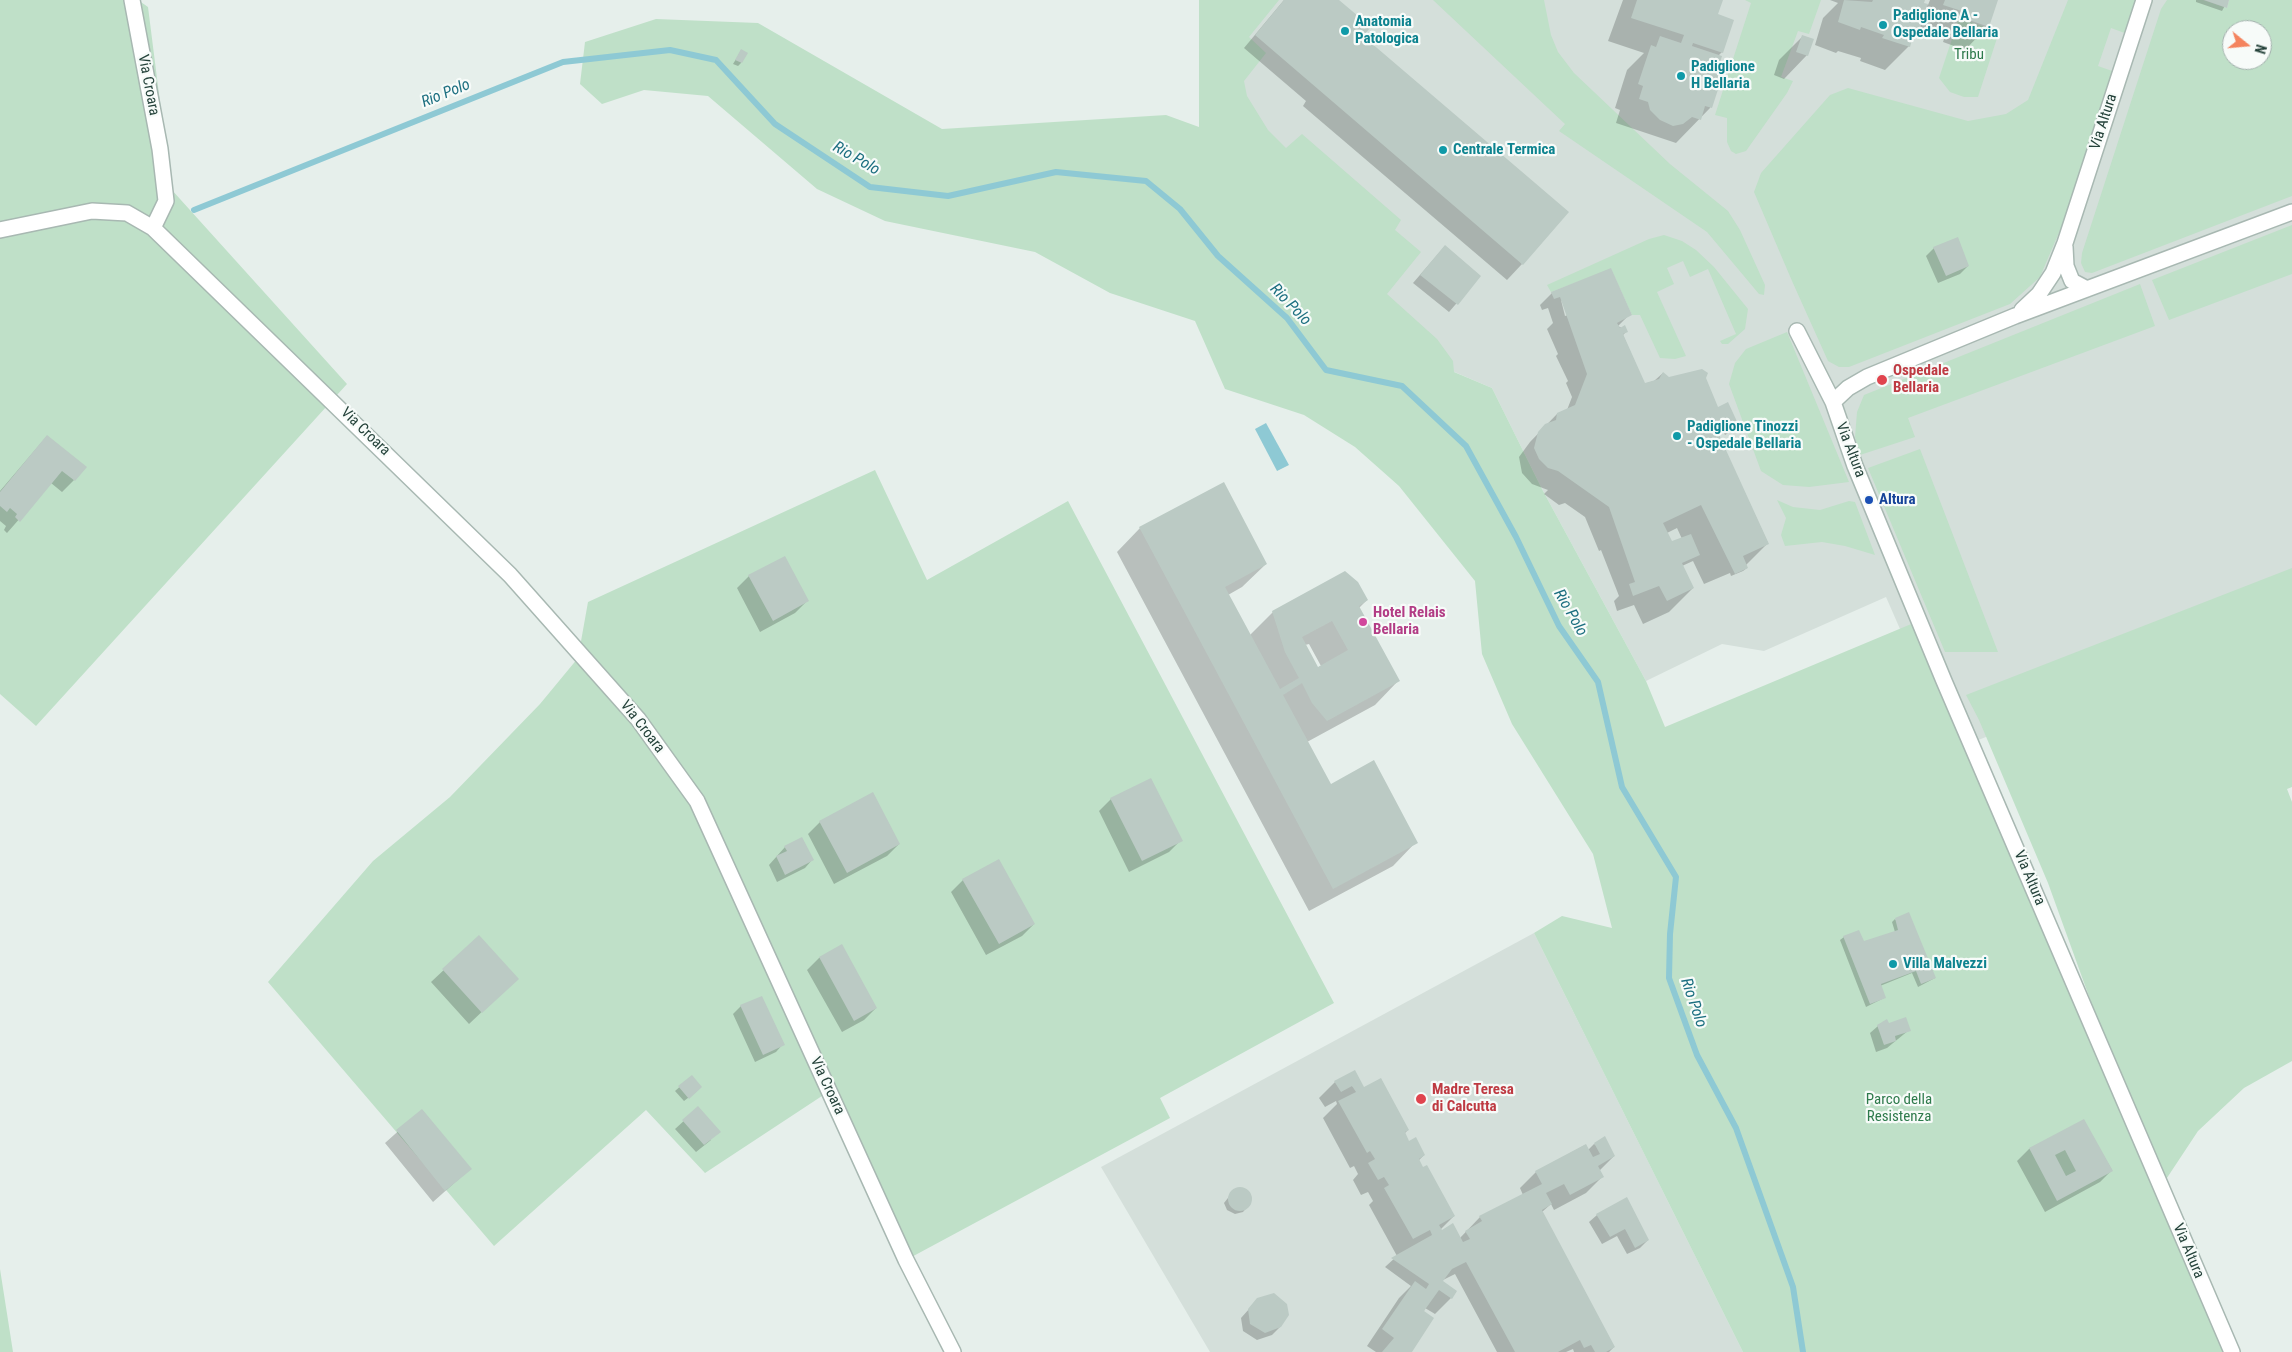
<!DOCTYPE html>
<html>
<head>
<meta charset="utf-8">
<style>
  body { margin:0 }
  #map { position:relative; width:2292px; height:1352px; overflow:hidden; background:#e6efeb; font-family:"Roboto Condensed",sans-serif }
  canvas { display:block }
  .north { position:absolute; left:2222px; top:20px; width:50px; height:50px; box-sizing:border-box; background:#f7fbf9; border:1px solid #a3b1ad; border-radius:50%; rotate:107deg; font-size:14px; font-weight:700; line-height:20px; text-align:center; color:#24423a }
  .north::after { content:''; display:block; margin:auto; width:18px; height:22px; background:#f4845f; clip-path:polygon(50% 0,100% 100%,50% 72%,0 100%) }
</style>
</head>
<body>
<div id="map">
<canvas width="2292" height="1352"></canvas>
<div class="north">N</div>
</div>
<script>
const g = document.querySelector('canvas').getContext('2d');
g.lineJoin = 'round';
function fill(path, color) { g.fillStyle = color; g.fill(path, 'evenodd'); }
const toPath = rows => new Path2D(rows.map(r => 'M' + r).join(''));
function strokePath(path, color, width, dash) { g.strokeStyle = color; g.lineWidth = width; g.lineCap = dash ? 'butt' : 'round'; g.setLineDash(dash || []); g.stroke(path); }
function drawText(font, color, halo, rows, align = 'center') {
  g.font = font + ' "Roboto Condensed",sans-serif'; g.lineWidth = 4.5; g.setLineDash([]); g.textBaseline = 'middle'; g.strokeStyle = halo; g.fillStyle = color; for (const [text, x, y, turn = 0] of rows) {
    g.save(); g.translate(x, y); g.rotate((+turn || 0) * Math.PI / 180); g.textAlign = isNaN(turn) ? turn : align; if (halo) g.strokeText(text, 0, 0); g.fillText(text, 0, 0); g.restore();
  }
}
fill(toPath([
  [1233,0,2292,0,2292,616,1953,750,1886,597,1764,651,1722,644,1646,681,1542,489,1492,388,1431,362,1230,138],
  [2232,30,2262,30,2262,60,2232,60],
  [1534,933,1743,1352,1210,1352,1101,1167]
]), '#d4dfda');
fill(toPath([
  [0,0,138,0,148,7,171,189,347,384,36,726,0,694],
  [1199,0,1279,0,1249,37,1266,53,1244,81,1247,96,1268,130,1286,148,1302,134,1401,220,1395,230,1421,252,1387,294,1437,339,1453,361,1454,372,1492,388,1542,489,1646,681,1665,727,1916,622,2155,1179,2048,883,1979,720,1966,695,2292,568,2292,787,2287,789,2292,802,2292,1061,2244,1088,2198,1131,2159,1190,2230,1352,1743,1352,1534,933,1562,916,1612,928,1593,854,1512,724,1482,654,1475,581,1399,486,1355,447,1304,415,1225,389,1195,321,1110,293,1035,252,885,221,817,189,708,96,644,90,602,104,580,84,585,42,656,19,758,23,942,129,1166,115,1199,127],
  [1433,0,1544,0,1551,35,1558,52,1574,73,1670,164,1728,211,1740,230,1765,285,1764,295,1759,294,1707,232,1559,131,1565,124],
  [1745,0,1821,0,1809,34,1798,31,1781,77,1793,81,1787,93,1746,151,1736,154,1731,151,1727,142,1727,118,1715,115,1751,3],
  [2068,0,2137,0,2130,35,2111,28,2098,66,2115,72,2066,216,2040,277,2010,304,1849,367,1839,367,1828,361,1792,281,1754,192,1761,173,1830,95,1848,88,1968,121,2006,114,2028,100],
  [2167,0,2203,0,2227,8,2229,0,2292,0,2292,196,2092,273,2085,272,2081,263,2082,253,2161,9],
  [2232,30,2262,30,2262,60,2232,60],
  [1959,18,1999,32,1978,97,1964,97,1950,92,1939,78],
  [2292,225,2292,274,2169,320,2152,280],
  [1664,235,1682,241,1696,250,1714,267,1748,309,1745,329,1728,344,1722,344,1720,341,1736,334,1708,269,1690,277,1683,261,1667,268,1674,284,1657,292,1686,356,1675,359,1660,358,1640,315,1632,315,1611,269,1551,292,1547,285,1649,239],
  [2140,284,2155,326,1908,418,1915,437,1860,455,1855,437,1857,412,1864,395],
  [1787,332,1849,482,1809,487,1783,485,1761,471,1729,384,1735,363,1746,349],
  [1920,449,1998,652,1945,652,1868,468],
  [875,470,927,580,1068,501,1334,1003,1160,1098,1170,1118,906,1260,825,1094,705,1173,646,1110,494,1246,268,982,373,861,450,797,540,704,578,658,588,602],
  [1777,500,1793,507,1820,510,1849,501,1855,502,1875,555,1845,546,1822,542,1785,546,1781,535,1786,518],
  [0,1269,13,1352,0,1352]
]), '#bfe0c8');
fill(toPath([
  [1266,423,1289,465,1277,471,1255,429]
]), '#8ec9d4');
fill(toPath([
  [1284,0,1337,0,1522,264,1507,280,1303,106,1306,101,1244,48],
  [1623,0,1721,0,1716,15,1722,52,1718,56,1717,67,1723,69,1710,108,1676,143,1616,123,1620,110,1615,108,1627,70,1644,53,1608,41],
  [1830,0,1924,0,1923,4,1928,5,1930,0,1997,0,1988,26,1965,50,1943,42,1945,36,1919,28,1912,37,1909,46,1885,70,1860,61,1861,58,1838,51,1836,53,1815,45,1823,18,1838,3],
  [2196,0,2228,0,2222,11,2196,2],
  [1802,37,1807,55,1784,79,1774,75,1779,60],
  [741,51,741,63,738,66,733,64],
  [1445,246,1480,276,1449,312,1413,283],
  [1934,248,1968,266,1960,274,1938,283,1926,256],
  [1552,293,1630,314,1618,326,1627,331,1623,335,1644,384,1654,381,1663,373,1669,378,1704,378,1717,409,1738,427,1725,435,1720,424,1715,429,1768,543,1746,565,1747,568,1743,571,1731,576,1730,573,1704,584,1693,561,1682,566,1693,588,1669,612,1643,624,1634,605,1617,611,1614,601,1619,596,1601,550,1599,551,1585,517,1565,503,1559,505,1544,494,1548,490,1532,484,1522,473,1519,457,1530,442,1557,414,1567,410,1572,397,1566,383,1568,381,1556,356,1558,354,1547,329,1553,323,1548,308,1542,310,1540,305],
  [1561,300,1564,305,1568,315,1565,316],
  [1677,528,1682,539,1671,543,1667,533],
  [47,436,74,480,62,492,51,483,7,533,4,530,6,526,0,521,0,491],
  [1140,528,1266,564,1242,587,1228,595,1250,635,1273,612,1367,600,1359,608,1398,681,1375,705,1307,742,1330,786,1416,842,1393,866,1309,911,1117,552],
  [1309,644,1321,666,1317,668,1305,645],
  [749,576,807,601,795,613,760,632,737,588],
  [1111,799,1181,840,1169,852,1129,872,1099,811],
  [820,822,899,844,887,856,834,884,808,834],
  [785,847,812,860,805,868,777,882,769,865],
  [963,880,1034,924,1022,936,986,955,951,892],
  [1895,919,1935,978,1918,987,1912,973,1880,986,1884,998,1866,1007,1840,940,1844,937,1863,942,1895,932,1892,922],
  [479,937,505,990,469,1024,431,982],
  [841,946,876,1008,864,1020,842,1032,807,970,819,958],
  [741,1006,783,1044,776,1052,755,1062,733,1014],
  [1889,1024,1909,1030,1887,1048,1876,1052,1870,1033,1878,1026],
  [691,1077,697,1091,684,1101,675,1091],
  [1335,1082,1364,1089,1408,1130,1404,1134,1409,1143,1424,1155,1418,1161,1454,1216,1437,1233,1460,1238,1480,1217,1523,1195,1520,1188,1536,1172,1585,1145,1588,1150,1594,1144,1614,1156,1599,1171,1602,1177,1586,1193,1554,1210,1551,1204,1542,1212,1614,1347,1609,1352,1574,1352,1573,1349,1566,1352,1497,1352,1455,1274,1441,1281,1456,1292,1451,1298,1435,1314,1425,1308,1410,1352,1376,1352,1367,1346,1399,1298,1411,1286,1385,1267,1397,1256,1369,1205,1373,1201,1368,1192,1361,1195,1353,1180,1358,1174,1354,1166,1350,1168,1323,1118,1337,1104,1336,1101,1325,1107,1319,1098],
  [698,1108,711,1140,696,1152,675,1129],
  [422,1110,470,1169,433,1202,385,1143],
  [2083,1121,2112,1170,2100,1182,2045,1212,2017,1161,2029,1149],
  [1243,1188,1249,1192,1251,1202,1243,1212,1235,1214,1227,1210,1224,1203,1235,1189],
  [1597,1215,1648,1240,1640,1248,1627,1254,1617,1236,1602,1244,1589,1222],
  [1258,1299,1280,1327,1272,1335,1257,1340,1243,1331,1241,1318]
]), '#0003');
strokePath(toPath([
  [194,210,563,62,670,50,716,60,775,124,870,187,948,196,1056,172,1146,181,1180,209,1218,256,1287,318,1326,370,1402,386,1466,446,1516,537,1559,626,1598,682,1622,787,1676,877,1670,934,1669,978,1697,1055,1736,1128,1793,1287,1803,1352]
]), '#8ec9d4', 6);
fill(toPath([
  [1284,0,1339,0,1371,27,1363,36,1569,212,1523,265,1255,35],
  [1637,0,1723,0,1718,14,1734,20,1723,53,1693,43,1692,46,1722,56,1719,66,1725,68,1712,108,1705,106,1701,120,1692,117,1683,124,1673,126,1660,120,1650,110,1648,102,1639,99,1643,86,1638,84,1651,45,1656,47,1660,36,1681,43,1684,35,1631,18],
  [1844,0,1872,2,1873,0,1925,0,1924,3,1928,4,1919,31,1915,30,1910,47,1882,38,1884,35,1861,27,1860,30,1838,22],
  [1945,0,1998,0,1989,27,1966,19,1968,13,1943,5],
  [2204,0,2229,0,2227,8],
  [1802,35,1814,39,1808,56,1796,52],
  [741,49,748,53,742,63,735,60],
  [1958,237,1969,266,1946,276,1933,247],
  [1445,245,1481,276,1458,305,1420,275],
  [1611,268,1632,315,1617,323,1620,328,1625,325,1628,332,1623,334,1645,383,1659,379,1663,372,1669,377,1702,369,1708,373,1706,378,1718,407,1728,402,1740,428,1729,432,1724,422,1715,426,1769,544,1743,556,1748,568,1735,574,1701,505,1663,523,1672,541,1691,534,1700,555,1682,563,1694,588,1667,601,1659,586,1633,596,1629,584,1635,582,1609,507,1558,471,1548,468,1539,459,1534,448,1538,432,1545,424,1556,420,1557,413,1575,405,1587,374,1560,297,1554,299,1551,292],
  [47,435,87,467,75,481,62,471,20,522,15,517,17,514,10,508,7,512,0,506,0,492],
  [1224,482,1267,564,1225,587,1280,689,1299,678,1285,652,1272,611,1345,571,1358,582,1368,600,1359,606,1400,681,1327,721,1312,703,1302,683,1283,695,1331,784,1374,760,1418,843,1333,889,1139,527],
  [1332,621,1348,650,1318,667,1302,637],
  [785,556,809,601,773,621,748,575],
  [1151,778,1183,841,1142,861,1110,798],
  [873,792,900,844,847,873,819,821],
  [802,837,814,860,785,875,776,856,787,851,784,846],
  [999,859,1035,924,999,944,962,879],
  [1909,912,1936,978,1921,984,1916,971,1881,984,1886,998,1870,1004,1843,936,1859,930,1864,941,1898,930,1895,918],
  [479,935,519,979,482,1013,442,969],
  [842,944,877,1008,854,1021,819,957],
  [762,996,785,1045,763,1055,740,1005],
  [1906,1017,1911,1031,1895,1036,1896,1041,1884,1045,1877,1025,1887,1019,1889,1023],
  [1355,1070,1364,1087,1381,1078,1409,1130,1405,1132,1409,1141,1416,1137,1425,1155,1419,1159,1423,1167,1427,1165,1455,1216,1439,1225,1442,1230,1453,1223,1463,1242,1470,1239,1465,1231,1482,1221,1479,1216,1542,1184,1535,1171,1586,1144,1593,1157,1600,1154,1594,1143,1605,1136,1615,1156,1598,1166,1604,1177,1570,1195,1564,1184,1546,1193,1552,1204,1542,1210,1615,1347,1606,1352,1595,1352,1591,1345,1584,1348,1580,1340,1558,1352,1515,1352,1466,1262,1452,1269,1443,1281,1457,1291,1452,1299,1439,1290,1424,1311,1434,1318,1412,1352,1382,1352,1394,1338,1382,1329,1415,1281,1426,1289,1429,1284,1391,1258,1432,1235,1430,1230,1413,1239,1384,1188,1389,1185,1384,1177,1378,1180,1368,1163,1375,1159,1370,1151,1367,1153,1338,1101,1356,1092,1352,1086,1341,1092,1334,1081],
  [692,1075,702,1087,689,1099,678,1086],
  [698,1106,721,1132,704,1145,682,1120],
  [422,1109,472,1169,445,1191,396,1130],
  [2084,1119,2113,1171,2057,1201,2029,1148],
  [2065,1150,2076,1171,2066,1176,2055,1155],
  '1228 1199a12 12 0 1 1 24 0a12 12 0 1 1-24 0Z',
  [1627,1197,1649,1240,1635,1248,1625,1229,1610,1237,1596,1214],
  [1274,1293,1287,1304,1289,1315,1281,1327,1265,1333,1250,1324,1248,1309,1257,1298]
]), '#bbcac4');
const minor = toPath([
  [132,0,160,149,166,201,153,228],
  [0,230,92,211,127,213,153,228,510,575,638,719,697,801,906,1260,953,1352],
  [2065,247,2066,266,2072,281,2087,289],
  [2022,310,2039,294,2053,273,2065,243,2144,0],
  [1797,331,1833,402,1855,466,1944,681,2232,1352],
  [1833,402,1848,388,1867,377,2015,316,2292,212]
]);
strokePath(minor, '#a8b8b2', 18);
strokePath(minor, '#fff', 15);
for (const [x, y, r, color] of [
  [1883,25,5,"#0f9aa8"],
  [1345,31,5,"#0f9aa8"],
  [1681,76,5,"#0f9aa8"],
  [1443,150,5,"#0f9aa8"],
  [1882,380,6,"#e0444e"],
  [1677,436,5,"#0f9aa8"],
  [1869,500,5,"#1a4fb4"],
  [1363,622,5,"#d1479c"],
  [1893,964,5,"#0f9aa8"],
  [1421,1099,6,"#e0444e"]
]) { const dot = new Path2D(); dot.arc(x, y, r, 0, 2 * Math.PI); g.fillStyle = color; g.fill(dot); strokePath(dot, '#f7fbf9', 2); }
drawText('bold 15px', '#0d838f', '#f7fbf9', [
  ["Padiglione A -",1893,16],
  ["Ospedale Bellaria",1893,33],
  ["Anatomia",1355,22],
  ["Patologica",1355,39],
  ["Padiglione",1691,67],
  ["H Bellaria",1691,84],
  ["Centrale Termica",1453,150],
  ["Padiglione Tinozzi",1687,427],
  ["- Ospedale Bellaria",1687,444],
  ["Villa Malvezzi",1903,964]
], 'left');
drawText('15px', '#2d7a4b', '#f7fbf9', [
  ["Tribu",1969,55],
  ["Parco della",1899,1100],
  ["Resistenza",1899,1117]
]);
drawText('15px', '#24423a', '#f7fbf9', [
  ["Via Croara",148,85,79],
  ["Via Altura",2104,122,-72],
  ["Via Croara",365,432,44],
  ["Via Altura",1850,450,69],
  ["Via Croara",642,727,52],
  ["Via Altura",2029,878,67],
  ["Via Croara",827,1086,65],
  ["Via Altura",2188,1251,67]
]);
drawText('bold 15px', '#be3a42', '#f7fbf9', [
  ["Ospedale",1893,371],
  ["Bellaria",1893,388],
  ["Madre Teresa",1432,1090],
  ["di Calcutta",1432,1107]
], 'left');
drawText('bold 15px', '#164399', '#f7fbf9', [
  ["Altura",1879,500]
], 'left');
drawText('bold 15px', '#b23c85', '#f7fbf9', [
  ["Hotel Relais",1373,613],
  ["Bellaria",1373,630]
], 'left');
drawText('italic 16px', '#1c6f80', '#f7fbf9', [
  ["Rio Polo",446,94,-22],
  ["Rio Polo",856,159,30],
  ["Rio Polo",1290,305,46],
  ["Rio Polo",1570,613,60],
  ["Rio Polo",1693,1003,71]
]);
</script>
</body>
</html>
